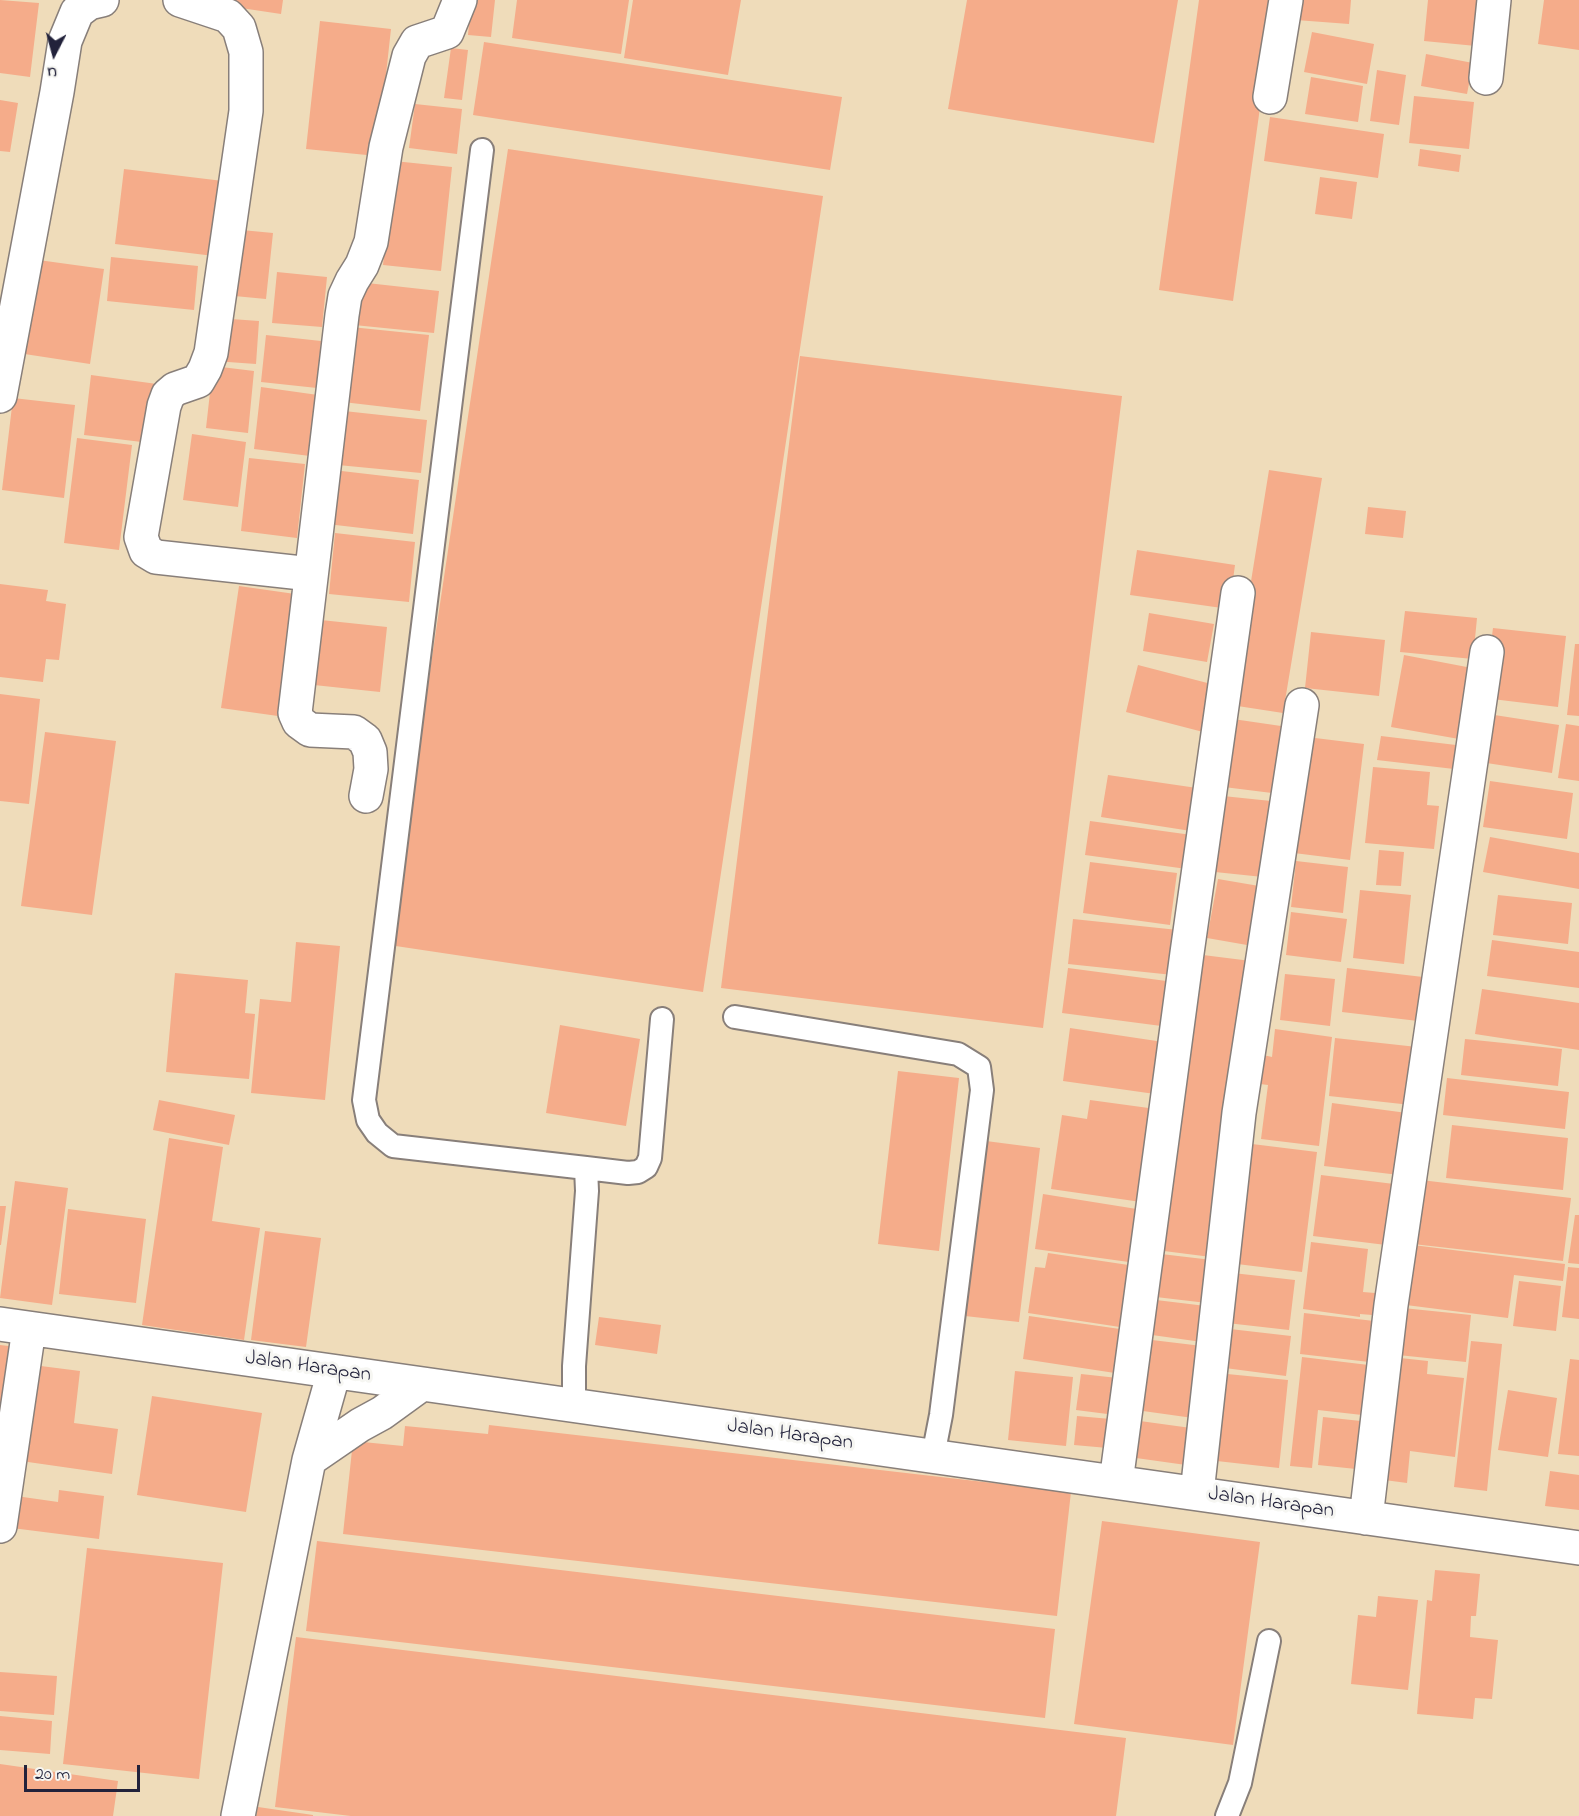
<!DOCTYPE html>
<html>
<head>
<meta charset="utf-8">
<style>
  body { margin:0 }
  #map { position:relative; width:1579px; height:1816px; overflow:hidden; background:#efdcba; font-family:"Indie Flower",sans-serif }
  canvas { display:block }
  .north { position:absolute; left:24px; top:24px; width:60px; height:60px; -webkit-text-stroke:4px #f6f6f2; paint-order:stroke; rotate:186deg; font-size:16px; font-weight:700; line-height:24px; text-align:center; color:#22223b }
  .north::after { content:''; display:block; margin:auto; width:21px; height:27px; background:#22223b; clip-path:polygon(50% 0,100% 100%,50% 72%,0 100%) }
  .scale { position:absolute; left:24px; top:1765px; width:116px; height:27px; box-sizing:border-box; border:3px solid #22223b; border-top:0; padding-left:8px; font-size:18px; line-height:21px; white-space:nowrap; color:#22223b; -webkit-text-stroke:4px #f6f6f2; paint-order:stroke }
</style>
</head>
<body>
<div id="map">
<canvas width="1579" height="1816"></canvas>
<div class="north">U</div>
<div class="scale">20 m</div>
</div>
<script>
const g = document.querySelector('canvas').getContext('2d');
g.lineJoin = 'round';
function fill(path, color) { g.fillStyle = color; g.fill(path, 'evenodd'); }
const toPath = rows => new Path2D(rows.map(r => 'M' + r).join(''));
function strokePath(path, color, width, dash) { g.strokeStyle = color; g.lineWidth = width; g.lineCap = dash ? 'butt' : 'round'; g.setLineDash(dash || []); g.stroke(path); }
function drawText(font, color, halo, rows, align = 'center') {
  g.font = font + ' "Indie Flower",sans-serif'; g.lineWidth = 6; g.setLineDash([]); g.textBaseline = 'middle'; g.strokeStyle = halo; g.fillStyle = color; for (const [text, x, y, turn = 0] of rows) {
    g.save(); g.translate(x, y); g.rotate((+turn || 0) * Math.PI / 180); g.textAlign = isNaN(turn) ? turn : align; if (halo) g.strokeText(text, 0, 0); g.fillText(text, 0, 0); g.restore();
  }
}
fill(toPath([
  [0,0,39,3,30,77,0,73],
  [221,0,283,0,281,14,221,5],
  [471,0,495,0,491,37,468,35],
  [517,0,629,0,621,54,512,38],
  [633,0,741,0,728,75,624,58],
  [967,0,1178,0,1154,143,948,109],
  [1199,0,1275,0,1233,301,1159,290],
  [1298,0,1351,0,1349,24,1296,20],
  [1428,0,1481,0,1476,46,1424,41],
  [1544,0,1579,0,1579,50,1538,44],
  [320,21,391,29,377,156,306,149],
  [1312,32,1374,44,1367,84,1304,72],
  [484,42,842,97,830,170,473,115],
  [451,48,468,50,462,100,444,98],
  [1426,54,1473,63,1467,94,1421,86],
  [1377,70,1406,75,1399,125,1370,121],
  [1311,77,1363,86,1358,122,1305,114],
  [1414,96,1474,102,1469,149,1409,143],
  [0,100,18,103,10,152,0,151],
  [415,104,462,109,457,154,409,148],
  [1270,117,1384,134,1378,178,1264,161],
  [508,149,823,196,703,992,389,945],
  [1420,149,1461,155,1459,172,1418,166],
  [394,161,452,167,441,271,383,265],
  [124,169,223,181,214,256,115,244],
  [1320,177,1357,182,1352,219,1315,214],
  [231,229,273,233,266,299,224,295],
  [111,257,198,266,194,310,107,301],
  [31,259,104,269,90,364,18,353],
  [277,272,327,277,322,327,272,323],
  [358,282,439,291,434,333,354,325],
  [217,318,259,321,256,364,214,361],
  [351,327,429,335,420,411,343,402],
  [266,335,321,341,317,388,261,382],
  [800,356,1122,396,1043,1028,721,988],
  [213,366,254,371,248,433,206,428],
  [91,375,157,384,150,443,84,435],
  [261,387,318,395,310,456,254,449],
  [13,398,75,405,64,498,2,490],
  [344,411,427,420,421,473,338,465],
  [192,434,246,442,238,507,183,500],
  [77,438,132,445,119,550,64,543],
  [249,458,305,464,297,538,241,531],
  [333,470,419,480,413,534,327,524],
  [1269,470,1322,478,1283,713,1231,705],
  [1368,507,1406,511,1403,538,1365,534],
  [335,533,415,542,409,602,329,594],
  [1137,550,1235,565,1229,609,1130,595],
  [0,584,48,590,46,601,66,604,59,660,46,659,43,682,0,677],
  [239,586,302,595,285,717,221,708],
  [1405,611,1477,618,1473,659,1400,652],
  [1149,613,1214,624,1207,662,1143,651],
  [321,620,387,627,380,692,314,685],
  [1493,628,1566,636,1558,707,1484,698],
  [1311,632,1385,640,1379,696,1305,688],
  [1575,644,1579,644,1579,716,1567,715],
  [1404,655,1472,668,1459,739,1391,727],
  [1138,665,1219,686,1207,733,1126,712],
  [0,694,40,699,29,804,0,801],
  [1488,714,1559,725,1552,773,1480,762],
  [1233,719,1281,726,1272,793,1224,787],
  [1566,724,1579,726,1579,781,1558,778],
  [45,732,116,741,92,915,21,906],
  [1381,736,1456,745,1454,769,1377,760],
  [1307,737,1364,744,1350,860,1294,853],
  [1373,767,1430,772,1427,805,1439,806,1434,849,1365,843],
  [1108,775,1197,788,1191,831,1101,817],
  [1490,781,1573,793,1567,839,1483,827],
  [1223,796,1271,801,1263,877,1215,872],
  [1090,821,1199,836,1194,870,1085,855],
  [1490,837,1579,853,1579,889,1483,872],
  [1379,850,1404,852,1401,886,1376,885],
  [1296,861,1348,867,1343,913,1291,907],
  [1090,862,1177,873,1170,925,1083,913],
  [1218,879,1259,886,1247,945,1207,938],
  [1360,890,1411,895,1404,964,1353,958],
  [1498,895,1572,903,1568,944,1493,935],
  [1291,912,1347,919,1341,962,1286,955],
  [1073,919,1178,930,1173,975,1068,964],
  [1492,940,1579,952,1579,988,1487,976],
  [296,942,340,946,325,1100,251,1093,260,999,291,1002],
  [1203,955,1251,961,1211,1257,1164,1251],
  [1068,968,1174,982,1169,1027,1062,1013],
  [1347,968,1423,977,1418,1021,1342,1012],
  [175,973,248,980,245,1013,255,1014,249,1079,166,1072],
  [1285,974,1335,979,1330,1026,1280,1020],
  [1482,989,1579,1003,1579,1050,1475,1034],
  [560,1025,640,1039,626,1126,546,1113],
  [1070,1028,1170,1043,1162,1095,1063,1081],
  [1275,1029,1332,1037,1319,1146,1261,1139,1268,1085,1260,1084,1263,1055,1272,1057],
  [1335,1038,1417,1047,1411,1105,1329,1096],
  [1465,1039,1562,1049,1558,1086,1461,1075],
  [898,1071,959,1078,939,1251,878,1244],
  [1447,1078,1569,1092,1565,1129,1443,1115],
  [159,1100,235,1115,229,1145,153,1130],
  [1090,1100,1156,1109,1141,1202,1051,1189,1062,1115,1087,1119],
  [1332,1103,1407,1113,1399,1175,1324,1166],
  [1452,1125,1568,1138,1563,1190,1446,1178],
  [169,1138,223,1147,212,1221,260,1228,244,1340,142,1325],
  [986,1141,1040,1148,1019,1322,965,1316],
  [1252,1144,1317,1152,1302,1272,1237,1264],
  [1321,1175,1394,1184,1386,1245,1313,1236],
  [1421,1180,1571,1198,1563,1261,1413,1244],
  [15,1181,68,1188,52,1305,0,1298],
  [1043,1194,1143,1210,1136,1263,1035,1249],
  [0,1206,6,1206,1,1245,0,1245],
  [68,1209,146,1219,136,1303,59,1294],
  [1575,1215,1579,1215,1579,1264,1568,1263],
  [265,1231,321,1238,306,1347,251,1340],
  [1311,1242,1368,1249,1363,1292,1387,1294,1384,1316,1360,1314,1360,1317,1303,1309],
  [1413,1245,1565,1264,1563,1281,1514,1275,1508,1318,1406,1305],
  [1048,1253,1142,1267,1133,1329,1028,1313,1035,1267,1045,1268],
  [1161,1254,1212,1260,1207,1303,1156,1297],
  [1568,1267,1579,1268,1579,1319,1562,1317],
  [1233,1273,1295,1280,1289,1330,1227,1323],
  [1519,1281,1561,1286,1556,1331,1513,1326],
  [1156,1300,1206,1306,1202,1342,1152,1335],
  [1403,1308,1471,1315,1466,1362,1398,1355],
  [1304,1313,1383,1322,1378,1363,1300,1354],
  [1029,1316,1134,1331,1128,1375,1023,1359],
  [599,1317,661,1325,657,1354,595,1345],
  [1230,1329,1291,1336,1286,1376,1225,1368],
  [1152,1340,1202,1346,1193,1418,1143,1411],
  [1471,1341,1502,1344,1487,1491,1454,1487],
  [0,1345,17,1347,0,1436],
  [1302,1357,1377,1366,1371,1416,1318,1410,1312,1468,1290,1466],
  [1391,1357,1428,1361,1427,1374,1464,1378,1455,1457,1410,1451,1407,1483,1377,1479],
  [1570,1359,1579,1360,1579,1456,1558,1454],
  [33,1365,80,1371,74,1423,118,1429,112,1474,21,1461],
  [1015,1371,1073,1377,1066,1446,1008,1440],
  [1217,1373,1288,1380,1279,1468,1208,1460],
  [1081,1374,1127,1379,1123,1416,1076,1410],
  [1508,1390,1557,1398,1548,1457,1498,1450],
  [152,1396,262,1413,246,1512,137,1495],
  [1077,1416,1122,1420,1119,1449,1074,1445],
  [1323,1417,1361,1421,1356,1469,1318,1465],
  [1140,1421,1191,1428,1186,1465,1136,1458],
  [489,1425,1071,1492,1057,1616,343,1534,353,1441,403,1446,405,1426,488,1434],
  [1550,1471,1579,1475,1579,1510,1545,1506],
  [59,1490,104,1496,99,1539,12,1528,16,1496,58,1502],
  [1102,1521,1260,1542,1233,1745,1074,1724],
  [317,1541,1055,1629,1045,1718,306,1631],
  [87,1548,223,1563,199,1779,63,1764],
  [1435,1570,1480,1574,1476,1616,1471,1616,1470,1637,1498,1640,1492,1699,1475,1698,1473,1719,1417,1714,1427,1600,1432,1601],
  [1378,1596,1418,1600,1408,1690,1351,1684,1358,1615,1376,1617],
  [296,1637,1126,1738,1116,1816,351,1816,275,1807],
  [0,1672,57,1676,54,1715,0,1711],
  [0,1716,52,1721,50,1754,0,1750],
  [0,1764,118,1781,113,1816,0,1816],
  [258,1807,313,1815,313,1816,256,1816]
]), '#f5ac8a');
const service = toPath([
  [482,150,364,1100,368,1120,377,1133,393,1146,586,1168,587,1191,574,1366,574,1406],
  [735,1017,958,1054,979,1067,982,1090,941,1415,933,1456],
  [586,1168,628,1173,638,1172,646,1167,650,1158,662,1019],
  [1227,1816,1240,1783,1269,1641]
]);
const minor = toPath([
  [180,0,228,16,239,28,246,52,246,111,211,353,205,369,198,381,175,389,168,395,164,406,141,537,146,551,156,557,311,574],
  [1486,78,1494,0],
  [1270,97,1286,0],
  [0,396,57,92,65,41,77,12,89,3,102,0],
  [366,796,371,769,370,752,365,740,354,732,310,730,299,722,295,713,342,315,345,296,352,281,362,265,371,242,386,147,409,56,417,42,447,32,460,0],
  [0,1324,1579,1548],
  [309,1460,360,1425,382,1413,422,1384],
  [1116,1482,1187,953,1238,593],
  [1197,1493,1239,1113,1302,705],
  [1366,1518,1391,1305,1487,652],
  [0,1526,29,1329],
  [238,1816,309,1460,334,1372]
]);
strokePath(service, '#887f7a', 26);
strokePath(minor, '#887f7a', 36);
strokePath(service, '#fff', 22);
strokePath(minor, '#fff', 33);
drawText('21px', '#22223b', '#f6f6f2', [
  ["Jalan Harapan",308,1368,8],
  ["Jalan Harapan",790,1436,8],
  ["Jalan Harapan",1271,1504,8]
]);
</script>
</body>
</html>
